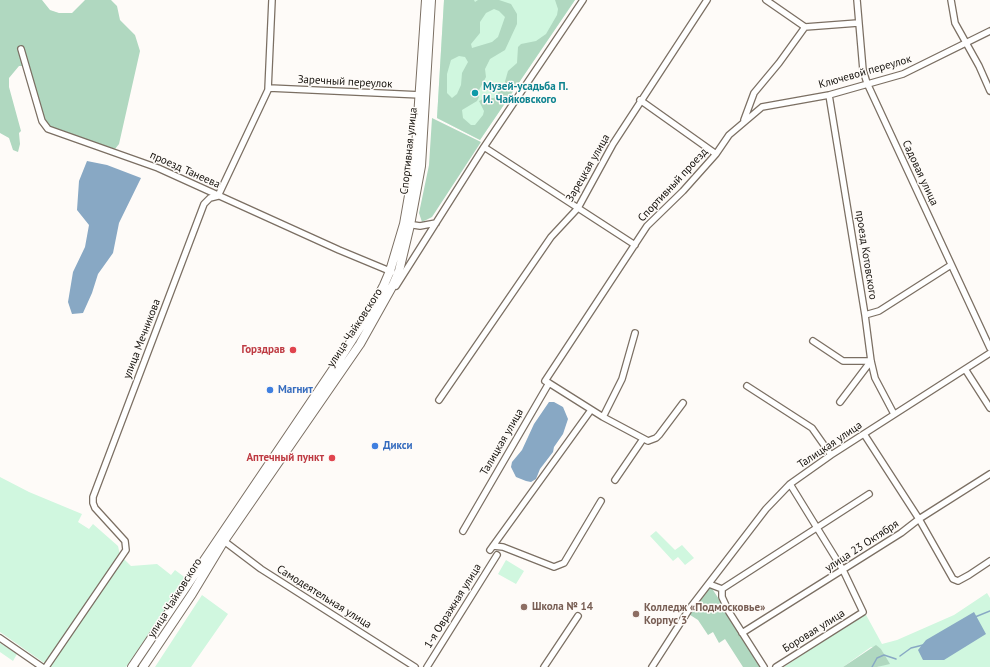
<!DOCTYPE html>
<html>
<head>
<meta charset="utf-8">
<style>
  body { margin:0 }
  canvas { display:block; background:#fefbf8 }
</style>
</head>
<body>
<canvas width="990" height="667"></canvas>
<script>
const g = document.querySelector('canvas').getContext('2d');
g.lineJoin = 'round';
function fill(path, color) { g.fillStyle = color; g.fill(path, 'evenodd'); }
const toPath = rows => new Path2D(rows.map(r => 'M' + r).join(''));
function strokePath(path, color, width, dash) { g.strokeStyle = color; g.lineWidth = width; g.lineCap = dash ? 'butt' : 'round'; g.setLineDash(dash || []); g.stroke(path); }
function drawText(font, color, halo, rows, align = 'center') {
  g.font = font + ' "PT Sans",sans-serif'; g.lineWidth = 3; g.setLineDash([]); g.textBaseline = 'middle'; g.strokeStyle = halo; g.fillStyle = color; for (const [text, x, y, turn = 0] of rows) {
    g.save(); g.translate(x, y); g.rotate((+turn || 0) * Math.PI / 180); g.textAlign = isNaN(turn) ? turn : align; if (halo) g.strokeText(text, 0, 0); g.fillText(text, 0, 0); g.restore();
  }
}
fill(toPath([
  [444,0,575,0,480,140,437,118],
  [0,477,29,492,82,514,78,522,89,529,93,524,118,546,120,555,131,566,157,564,171,575,175,570,187,579,126,667,50,667,0,632],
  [656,531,675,550,682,545,694,558,685,565,678,557,673,561,650,536],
  [506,560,524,571,516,584,498,574],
  [987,593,990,598,990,667,877,667,883,665,884,655,881,649,871,647,843,667,784,667,865,613,882,644,897,640,954,615],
  [202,595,228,614,191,667,155,667],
  [0,643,17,654,13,661,0,652]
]), '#d0f7df');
fill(toPath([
  [0,0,42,0,50,10,59,13,72,13,85,0,111,0,117,6,120,20,135,35,140,51,119,144,115,149,54,129,46,125,25,66,19,66,9,78,9,87,21,131,19,133,20,144,18,152,13,150,9,138,0,133],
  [444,0,474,0,475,2,478,0,499,0,511,4,517,14,517,24,505,50,490,59,485,69,486,77,478,92,479,97,477,101,462,110,463,118,471,125,475,125,483,115,484,111,479,101,485,98,494,98,504,85,508,71,517,63,518,47,521,44,536,41,546,34,557,15,558,9,555,0,575,0,480,140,437,118],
  [494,9,499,11,505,17,498,37,492,42,472,48,471,44,480,33,480,22,486,13],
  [459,56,465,57,468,62,462,73,461,85,457,94,452,98,447,93,447,74,451,60],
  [432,118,481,142,432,217,422,222,419,213,429,165],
  [709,584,713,590,763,667,743,667,725,639,719,643,713,632,708,635,698,620,687,613],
  [876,645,881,649,890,664,877,667,843,667]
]), '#b0d8c0');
fill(toPath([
  [87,161,107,165,141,178,119,223,113,253,98,274,92,293,83,313,72,314,68,302,73,272,85,247,89,225,77,210,79,181],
  [549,402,554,402,563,407,568,419,563,434,554,447,553,452,540,469,536,479,531,482,526,481,516,477,511,467,512,462,522,450,534,424],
  [974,612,986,634,944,660,923,660,918,650,926,640]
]), '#88a8c4');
strokePath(toPath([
  [975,617,990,611],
  [900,656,911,648,923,645],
  [872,667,877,658,884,655,896,659]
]), '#88a8c4', 1.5);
const minor = toPath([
  [766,0,805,27,858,23],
  [857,0,863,70,867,83,990,348],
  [951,0,955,23,979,66,990,91],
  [21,49,42,121,48,129,158,168,339,250,392,272],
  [269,88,421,95],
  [829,95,865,315,871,361,875,378,894,414],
  [640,100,716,154],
  [744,120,754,93,779,63,805,27],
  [484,147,635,245],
  [407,224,420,226,436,223],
  [396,286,484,147,583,0],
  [865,315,879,311,951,265],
  [813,341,843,361,871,361,840,402],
  [965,369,990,408],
  [549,383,603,417,648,441,656,438,659,435,683,403],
  [747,386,812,428,831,455],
  [439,400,551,237,578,208,613,144,707,0],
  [603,417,622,379,635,333],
  [864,434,919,519,953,579,958,581,969,575,990,561],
  [615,480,643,439],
  [463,531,549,383,545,381,647,226,683,191,716,154,729,135,762,107,829,95,903,74,990,31],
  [224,541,261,569,415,667],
  [493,546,503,547,554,567,564,563,601,501],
  [490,550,591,410],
  [709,584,722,589,722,597,729,612,764,667],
  [722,589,869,494],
  [742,633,901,533,919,519,990,474],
  [0,638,42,667],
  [46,667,126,550,125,541,95,508,93,503,93,497,204,204,210,198,218,196,268,90,272,0],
  [427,667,497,555],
  [544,667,578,616],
  [652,667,690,608,766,509,790,484,831,455,990,353],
  [776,667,863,612,843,570,790,484]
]);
const highway = toPath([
  [132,667,338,362,371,310,384,285,390,271,404,224,415,161,426,0],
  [143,667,192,594,224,541,360,344,393,285,399,271,410,225,421,166,431,0]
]);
strokePath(minor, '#7b6f63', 8);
strokePath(highway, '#7b6f63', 10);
strokePath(minor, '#fff', 5.5);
strokePath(highway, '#fff', 8);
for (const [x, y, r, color] of [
  [475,93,4,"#0f9aa8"],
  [293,350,4,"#e0444e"],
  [270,390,4,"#3f7fe0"],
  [375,446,4,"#3f7fe0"],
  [332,458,4,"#e0444e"],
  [524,607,4,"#8d6e63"],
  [636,614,4,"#8d6e63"]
]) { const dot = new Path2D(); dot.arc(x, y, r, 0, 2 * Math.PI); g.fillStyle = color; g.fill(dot); strokePath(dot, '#fefbf8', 1.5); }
drawText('11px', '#14100b', '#fefbf8', [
  ["Ключевой переулок",865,72,-16],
  ["Заречный переулок",345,82,3],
  ["Спортивная улица",409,151,-84],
  ["Зарецкая улица",588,168,-60],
  ["проезд Танеева",185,170,24],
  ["Садовая улица",920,173,65],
  ["Спортивный проезд",673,185,-47],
  ["проезд Котовского",866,255,81],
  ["улица Чайковского",355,328,-57],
  ["улица Мечникова",142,339,-69],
  ["Талицкая улица",502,442,-60],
  ["Талицкая улица",830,445,-34],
  ["улица 23 Октября",862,546,-33],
  ["Самодеятельная улица",324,597,32],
  ["улица Чайковского",175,598,-58],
  ["1-я Овражная улица",453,606,-58],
  ["Боровая улица",814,631,-32]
]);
drawText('bold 11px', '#0d838f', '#fefbf8', [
  ["Музей-усадьба П.",483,87],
  ["И. Чайковского",483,100]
], 'left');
drawText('bold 11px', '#be3a42', '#fefbf8', [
  ["Горздрав",285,350],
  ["Аптечный пункт",324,458]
], 'right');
drawText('bold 11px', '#366cbe', '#fefbf8', [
  ["Магнит",278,390],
  ["Дикси",383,446]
], 'left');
drawText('bold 11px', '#785e54', '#fefbf8', [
  ["Школа № 14",532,607],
  ["Колледж «Подмосковье»",644,608],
  ["Корпус 3",644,621]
], 'left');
</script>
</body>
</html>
